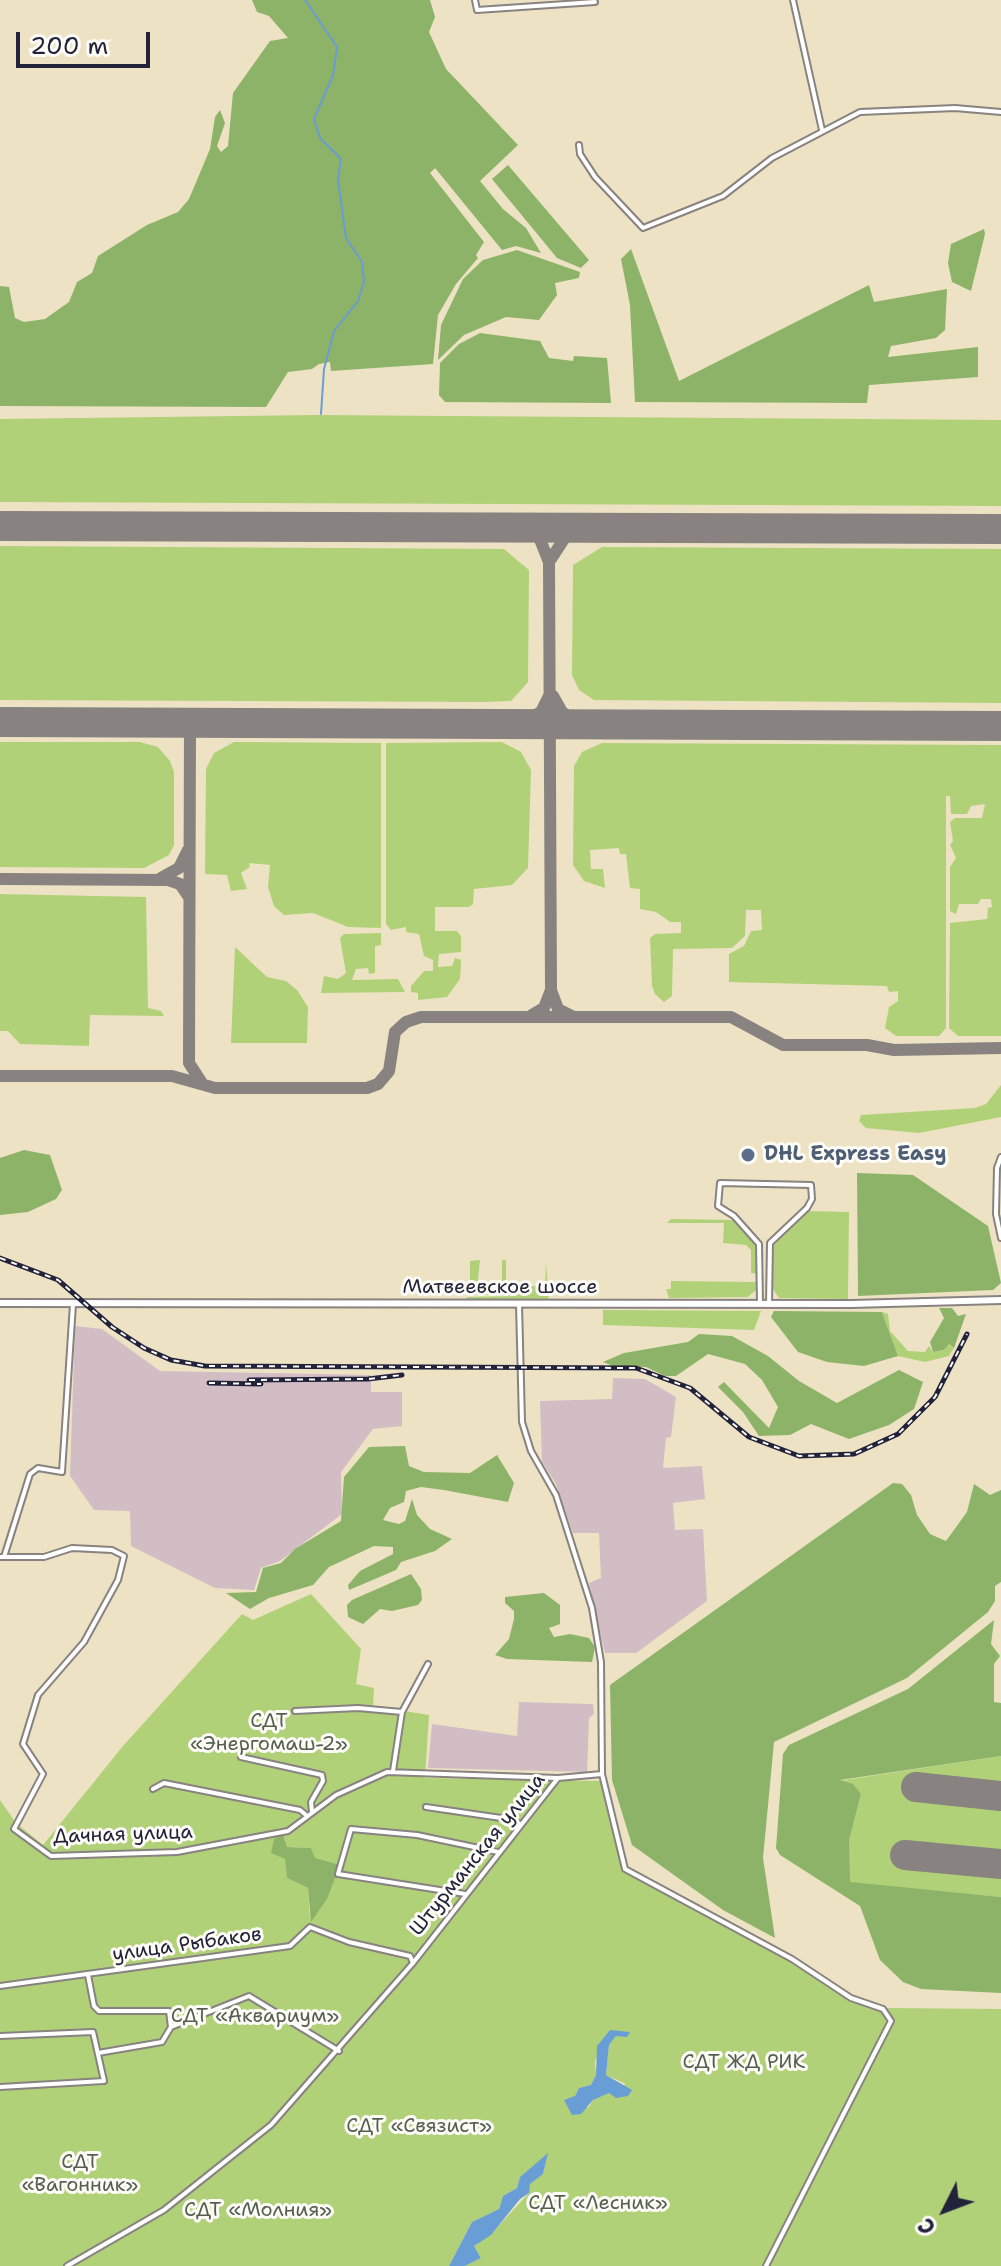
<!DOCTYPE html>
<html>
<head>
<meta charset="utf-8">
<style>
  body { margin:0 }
  #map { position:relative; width:1001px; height:2266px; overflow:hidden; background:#ede3c4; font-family:"Shantell Sans",sans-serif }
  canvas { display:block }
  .north { position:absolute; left:905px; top:2170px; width:80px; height:80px; -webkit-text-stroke:6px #fdfcf7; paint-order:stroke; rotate:228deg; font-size:22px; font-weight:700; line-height:32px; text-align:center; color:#22223b }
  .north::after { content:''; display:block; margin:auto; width:28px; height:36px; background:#22223b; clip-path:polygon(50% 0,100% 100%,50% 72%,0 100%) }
  .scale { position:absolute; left:16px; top:32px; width:134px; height:36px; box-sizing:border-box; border:4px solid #22223b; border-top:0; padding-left:10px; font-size:24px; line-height:28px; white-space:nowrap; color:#22223b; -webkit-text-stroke:6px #fdfcf7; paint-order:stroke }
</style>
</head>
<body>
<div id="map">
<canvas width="1001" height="2266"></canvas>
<div class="north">С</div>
<div class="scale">200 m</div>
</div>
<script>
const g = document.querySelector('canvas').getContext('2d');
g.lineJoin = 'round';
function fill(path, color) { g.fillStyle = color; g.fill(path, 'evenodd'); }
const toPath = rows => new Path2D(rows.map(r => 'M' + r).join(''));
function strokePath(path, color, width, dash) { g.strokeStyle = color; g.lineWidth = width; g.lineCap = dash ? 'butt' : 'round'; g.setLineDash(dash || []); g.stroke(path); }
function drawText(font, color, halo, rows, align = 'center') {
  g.font = font + ' "Shantell Sans",sans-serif'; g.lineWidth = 6; g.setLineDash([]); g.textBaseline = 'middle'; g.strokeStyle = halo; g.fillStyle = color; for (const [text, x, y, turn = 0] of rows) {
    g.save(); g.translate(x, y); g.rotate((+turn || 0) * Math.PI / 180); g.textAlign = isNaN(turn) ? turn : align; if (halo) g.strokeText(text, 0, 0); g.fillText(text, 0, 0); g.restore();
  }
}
fill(toPath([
  [75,1326,102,1329,160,1371,371,1375,371,1392,402,1392,402,1426,373,1429,341,1472,342,1514,280,1561,261,1568,254,1590,215,1588,131,1546,130,1511,94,1510,70,1476],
  [613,1378,645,1379,676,1397,671,1437,666,1438,663,1468,702,1466,705,1499,673,1503,675,1530,703,1529,707,1601,636,1653,605,1653,589,1583,601,1578,599,1533,573,1533,556,1484,542,1462,540,1401,612,1399],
  [519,1702,593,1704,594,1714,589,1718,587,1772,428,1768,432,1724,517,1736]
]), '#d2bdc5');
fill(toPath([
  [316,415,1001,420,1001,506,0,502,0,419],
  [0,546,504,549,529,570,528,682,511,701,484,702,0,700],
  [602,547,1001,549,1001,703,594,700,579,690,572,675,573,565],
  [0,742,140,742,158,747,170,761,174,772,174,845,169,855,144,868,0,867],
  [234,742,381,743,381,928,348,927,313,913,284,915,274,906,268,887,270,865,249,863,250,867,241,873,247,889,231,891,227,875,205,874,206,769,214,753],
  [502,742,521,752,531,770,528,868,512,885,474,889,473,904,469,907,435,907,435,931,457,931,461,936,461,952,439,954,438,967,452,966,455,958,461,960,460,979,447,997,418,1000,418,993,411,992,411,986,424,971,433,971,433,960,424,956,419,934,406,932,406,927,391,930,386,924,386,743],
  [602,743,1001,745,1001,1036,958,1036,949,1028,950,923,987,919,988,908,992,907,991,899,981,899,978,904,959,904,956,914,950,911,950,867,956,858,950,845,953,841,950,822,955,818,982,818,985,804,971,806,967,814,951,814,950,796,946,796,946,1028,939,1036,896,1036,885,1028,889,1007,898,1001,898,991,889,992,887,986,729,982,729,954,744,946,751,931,762,930,761,910,746,910,745,936,732,948,673,949,672,996,664,1002,655,994,652,986,650,938,655,934,681,933,681,922,670,922,656,912,640,909,640,889,630,888,626,854,620,854,619,848,590,850,591,869,603,869,605,888,584,881,573,865,574,766,582,752],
  [0,894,146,897,148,1008,161,1011,164,1016,90,1015,89,1046,20,1044,8,1031,0,1031],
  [381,933,381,945,375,946,375,973,369,974,368,968,356,969,352,980,398,979,405,992,321,993,324,976,338,979,346,973,340,938,344,934],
  [235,947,267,977,286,981,297,990,308,1007,307,1043,231,1043],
  [1001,1085,1001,1117,919,1133,866,1128,859,1121,861,1115,975,1108,986,1104],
  [807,1211,849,1212,848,1299,779,1298,772,1288,773,1246],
  [671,1219,734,1220,754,1240,758,1274,751,1273,751,1250,746,1245,723,1243,724,1223,667,1223],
  [480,1260,477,1290,502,1290,502,1260,506,1260,506,1286,545,1286,546,1263,549,1302,468,1301,467,1297,520,1296,470,1294,470,1261],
  [671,1281,756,1282,756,1290,748,1297,669,1298,666,1289,671,1289],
  [603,1310,761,1311,754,1330,603,1325],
  [882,1312,888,1314,890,1331,908,1351,925,1352,929,1346,933,1352,944,1350,948,1344,954,1348,949,1356,925,1362,898,1356],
  [311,1594,361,1649,356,1684,374,1688,373,1706,429,1715,425,1778,607,1781,628,1869,787,1953,853,1998,887,2008,1001,2009,1001,2266,465,2266,481,2258,474,2246,491,2234,529,2193,529,2184,543,2174,547,2155,520,2177,517,2188,503,2196,499,2209,472,2222,449,2266,0,2266,0,1800,16,1823,43,1845,123,1746,242,1614,253,1620],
  [283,1834,287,1847,311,1848,314,1858,310,1920,308,1888,287,1878],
  [610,2030,616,2036,609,2045,606,2075,626,2084,593,2100,588,2108,575,2096,579,2088,591,2085,596,2075,595,2061],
  [1001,1756,1001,1786,920,1778,912,1780,911,1797,1001,1806,1001,1897,849,1883,849,1841,861,1794,838,1781]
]), '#b1d178');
fill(toPath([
  [252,0,430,0,435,17,429,32,446,69,518,145,480,181,503,209,526,228,541,253,516,246,502,250,435,168,430,173,484,242,476,255,478,258,456,284,438,315,433,364,331,371,330,362,319,364,312,369,288,372,266,407,0,406,0,286,9,287,15,318,24,322,45,319,69,302,77,282,92,273,98,256,147,225,178,212,189,199,210,149,215,117,220,110,225,123,217,146,221,152,228,146,233,93,270,41,288,38,269,16,257,12],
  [508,165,589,260,581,268,557,258,492,179],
  [984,229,985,234,971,291,952,282,948,263,951,244],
  [631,249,679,381,869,285,874,302,947,289,945,330,936,338,891,346,888,357,978,347,978,377,869,385,867,403,635,402,630,305,621,259],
  [517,250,580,272,579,278,555,283,557,295,539,320,506,317,464,335,438,360,441,325,463,279,483,260],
  [480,333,540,341,549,358,573,361,574,356,607,358,611,403,445,402,439,395,440,363,459,344],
  [24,1150,50,1155,62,1190,56,1199,28,1212,0,1215,0,1158],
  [857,1173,913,1175,988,1226,1001,1283,993,1290,858,1296],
  [939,1308,952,1308,958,1316,966,1314,954,1348,949,1344,944,1350,933,1352,930,1342,944,1318],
  [774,1311,882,1312,898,1356,864,1366,827,1362,798,1352,771,1317],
  [699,1334,732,1336,768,1356,799,1381,837,1403,899,1370,923,1382,914,1409,889,1425,849,1439,811,1424,790,1435,759,1436,743,1412,718,1387,724,1382,769,1428,778,1407,762,1380,745,1364,708,1354,676,1376,665,1376,646,1367,613,1366,603,1362,624,1353,688,1342],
  [405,1446,409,1466,424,1472,470,1473,497,1455,514,1483,508,1502,444,1490,421,1487,406,1491,404,1502,390,1508,383,1520,399,1524,405,1521,412,1499,417,1515,430,1529,452,1539,435,1551,401,1562,396,1570,349,1590,348,1585,360,1571,393,1554,393,1547,374,1546,329,1567,313,1585,269,1598,250,1609,226,1593,256,1592,263,1568,281,1563,295,1549,341,1521,344,1477,369,1447],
  [893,1483,902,1484,911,1495,917,1515,930,1534,946,1541,967,1512,974,1484,990,1495,1001,1490,1001,1582,995,1586,995,1601,988,1612,907,1678,774,1742,763,1858,775,1938,723,1910,632,1845,612,1780,610,1685],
  [411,1574,421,1589,422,1600,418,1605,392,1611,380,1609,363,1624,348,1617,347,1605,352,1600],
  [544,1593,560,1605,560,1624,549,1628,554,1637,570,1634,589,1638,595,1647,592,1662,507,1659,495,1655,509,1639,514,1619,514,1611,505,1603,505,1597],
  [994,1620,991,1644,1000,1656,994,1664,994,1702,1001,1703,1001,1756,840,1780,853,1784,861,1794,849,1841,850,1882,1001,1897,1001,1993,921,1989,903,1982,880,1960,860,1906,780,1855,776,1848,783,1754,789,1745,908,1689],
  [283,1834,287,1847,311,1848,315,1858,340,1865,327,1899,311,1922,308,1888,287,1878,285,1859,271,1853,274,1839]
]), '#8cb368');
fill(toPath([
  [610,2030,630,2032,627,2037,616,2036,609,2045,606,2075,632,2090,628,2096,616,2098,609,2093,593,2100,581,2114,572,2115,564,2100,575,2096,579,2088,591,2085,596,2075,597,2046],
  [548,2153,543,2174,530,2184,529,2193,520,2199,491,2235,474,2246,481,2258,465,2266,449,2266,472,2222,499,2209,503,2196,517,2188,520,2177]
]), '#699dd5');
strokePath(toPath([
  [305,0,337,47,333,75,314,119,320,138,341,159,338,179,346,238,362,262,364,282,358,301,334,331,324,369,321,414]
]), '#699dd5', 2);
strokePath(toPath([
  [521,527,539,537,549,562],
  [553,696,562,712,580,724],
  [190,723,189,1063,202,1083],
  [518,724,541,712,549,696],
  [161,878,179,868,188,850],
  [0,879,168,880,180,884,189,897],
  [551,990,549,562,566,536,591,528],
  [532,1015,544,1008,551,990,558,1009,572,1016],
  [0,1076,172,1076,215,1088,367,1088,378,1084,389,1071,395,1032,406,1022,421,1017,731,1017,783,1045,867,1045,894,1050,1001,1048]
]), '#888280', 12);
strokePath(toPath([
  [0,526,1001,529],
  [0,722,1001,726],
  [916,1787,1001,1796],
  [905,1855,1001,1864]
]), '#888280', 30);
const minor = toPath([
  [475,0,477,10,595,2],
  [793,0,822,130],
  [579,145,580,154,595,177,643,228,723,196,772,158,860,112,955,108,1001,112],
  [1001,1157,997,1168,996,1214,1001,1238],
  [519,1304,522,1422,531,1451,556,1495,592,1608,601,1662,602,1774,625,1869,792,1959,851,1998,883,2009,891,2021,766,2266],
  [760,1304,759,1244,734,1216,718,1206,720,1183,811,1185,812,1199,807,1208,770,1243,769,1304],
  [0,1557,44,1557,72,1548,112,1550,124,1556,118,1580,84,1642,38,1695,23,1744,43,1774,14,1829,51,1856,177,1852,288,1831,336,1795,387,1772,558,1778],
  [4,1557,30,1474,38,1468,62,1472,73,1304],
  [295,1711,358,1708,402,1712],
  [241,1757,322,1775,323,1781,311,1802,312,1812],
  [393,1771,402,1712,428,1664],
  [153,1789,164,1783,300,1810,306,1815],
  [426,1807,508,1819,520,1824],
  [465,1894,338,1874,351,1829,417,1835,498,1852],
  [88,1975,94,2006,99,2011,169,2011,171,2027],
  [0,1986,290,1946,310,1927,349,1942,410,1956,413,1963],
  [0,2036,93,2032,104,2081,0,2087],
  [98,2053,162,2042,171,2027,249,1996,339,2051],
  [67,2266,164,2210,271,2125,413,1963,558,1778,602,1774]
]);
const secondary = toPath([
  [0,1303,851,1304,1001,1300]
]);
strokePath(minor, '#888280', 8);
strokePath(secondary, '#888280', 10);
strokePath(minor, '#fff', 4);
strokePath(secondary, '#fff', 6);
const rail = toPath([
  [0,1258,58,1280,112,1327,144,1348,171,1360,205,1366,636,1368,690,1388,749,1437,799,1456,854,1454,898,1434,935,1397,967,1334],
  [249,1380,368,1379,402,1375],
  [209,1383,261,1384]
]);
strokePath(rail, '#22223b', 5);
strokePath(rail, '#fdfcf7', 2, [6]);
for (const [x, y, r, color] of [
  [748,1155,8,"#5c6f8a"]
]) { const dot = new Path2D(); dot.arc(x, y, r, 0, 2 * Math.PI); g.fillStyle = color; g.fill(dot); strokePath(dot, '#fdfcf7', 3); }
drawText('bold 20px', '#4e5e75', '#fdfcf7', [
  ["DHL Express Easy",764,1155]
], 'left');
drawText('20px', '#22223b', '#fdfcf7', [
  ["Матвеевское шоссе",500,1288],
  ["Дачная улица",123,1835,-2],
  ["Штурманская улица",478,1855,-51],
  ["улица Рыбаков",187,1945,-8]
]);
drawText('20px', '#545f50', '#fdfcf7', [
  ["СДТ",269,1722],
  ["«Энергомаш-2»",269,1745],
  ["СДТ «Аквариум»",255,2017],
  ["СДТ ЖД РИК",744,2063],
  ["СДТ «Связист»",419,2127],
  ["СДТ",80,2163],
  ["«Вагонник»",80,2186],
  ["СДТ «Лесник»",598,2204],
  ["СДТ «Молния»",258,2211]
]);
</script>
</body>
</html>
